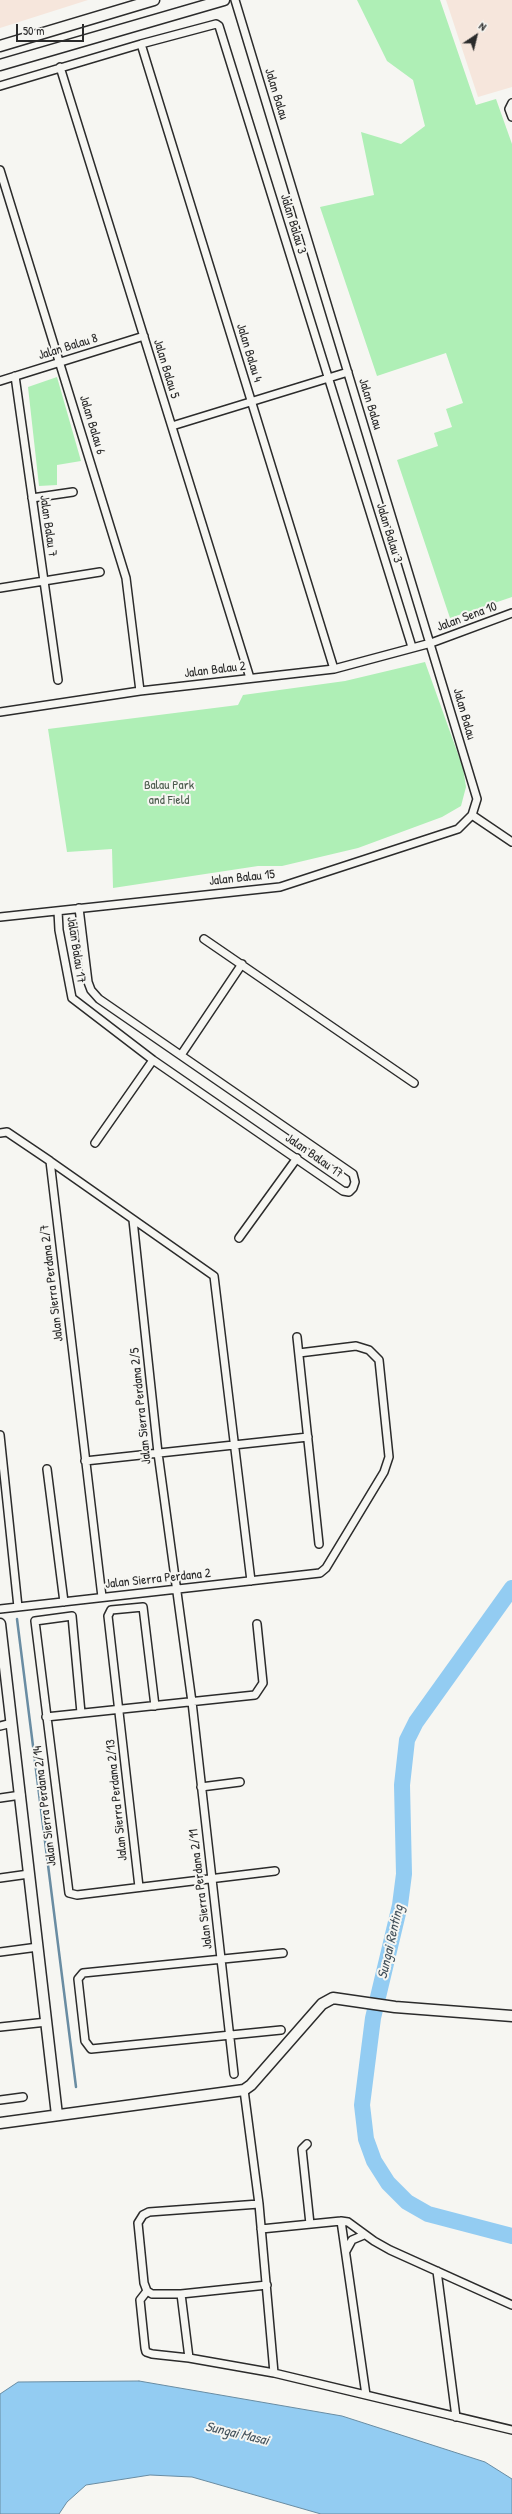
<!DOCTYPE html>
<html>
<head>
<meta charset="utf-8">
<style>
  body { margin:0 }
  #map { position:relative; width:512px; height:2514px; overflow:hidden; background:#f6f6f2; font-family:"Patrick Hand",sans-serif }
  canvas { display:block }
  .north { position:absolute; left:456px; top:16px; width:40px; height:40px; -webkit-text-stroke:3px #f6f6f2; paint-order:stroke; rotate:35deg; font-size:11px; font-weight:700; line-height:16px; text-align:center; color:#2b2b2b }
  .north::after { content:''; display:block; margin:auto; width:14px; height:18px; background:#2b2b2b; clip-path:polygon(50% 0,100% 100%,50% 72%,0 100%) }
  .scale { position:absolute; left:16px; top:24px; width:68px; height:18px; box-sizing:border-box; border:2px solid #2b2b2b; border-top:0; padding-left:5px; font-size:12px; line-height:14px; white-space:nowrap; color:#2b2b2b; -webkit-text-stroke:3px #f6f6f2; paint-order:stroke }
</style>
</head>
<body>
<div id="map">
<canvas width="512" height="2514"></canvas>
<div class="north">N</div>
<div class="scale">50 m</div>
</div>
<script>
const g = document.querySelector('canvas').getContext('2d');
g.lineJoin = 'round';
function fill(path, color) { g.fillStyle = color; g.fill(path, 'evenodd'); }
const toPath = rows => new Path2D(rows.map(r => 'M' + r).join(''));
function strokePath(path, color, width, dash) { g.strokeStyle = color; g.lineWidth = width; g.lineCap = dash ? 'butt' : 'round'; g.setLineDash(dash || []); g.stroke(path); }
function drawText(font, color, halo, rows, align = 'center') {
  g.font = font + ' "Patrick Hand",sans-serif'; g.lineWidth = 4; g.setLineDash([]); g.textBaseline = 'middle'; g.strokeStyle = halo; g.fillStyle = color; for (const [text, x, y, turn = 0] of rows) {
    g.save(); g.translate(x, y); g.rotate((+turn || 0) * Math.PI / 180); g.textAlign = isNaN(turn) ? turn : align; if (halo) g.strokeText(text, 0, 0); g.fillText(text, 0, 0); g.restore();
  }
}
fill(toPath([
  [0,0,88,0,0,28],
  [446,0,512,0,512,87,478,97]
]), '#f6e6dc');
fill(toPath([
  [357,0,440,0,476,105,496,99,512,144,512,597,450,618,397,460,438,446,434,433,452,427,446,409,463,403,446,353,377,376,320,207,374,195,361,132,401,144,425,126,413,80,387,61],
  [57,377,81,461,57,465,57,485,39,486,28,387],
  [425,662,463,768,466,787,461,806,442,817,358,848,282,866,258,866,113,888,112,849,67,852,48,729,238,705,243,695,345,681]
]), '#afefb6');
const water = toPath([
  [139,2381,342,2416,485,2462,512,2479,512,2514,321,2514,192,2477,150,2475,86,2485,67,2502,59,2514,0,2514,0,2394,18,2382,139,2381]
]);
fill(water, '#93ccf2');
strokePath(water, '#698ca2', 1);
strokePath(toPath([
  [17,1619,76,2087]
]), '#698ca2', 2.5);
strokePath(toPath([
  [512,1588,416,1722,407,1740,402,1785,404,1874,400,1905,373,2018,362,2105,366,2139,374,2161,388,2183,407,2202,428,2214,512,2236]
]), '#93ccf2', 16);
const street = toPath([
  [141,44,334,669],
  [60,67,250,678],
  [0,86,141,44,216,24,219,26,412,647],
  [512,103,509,109,512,117],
  [0,170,126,578,140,691],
  [15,376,58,680],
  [0,381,144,336],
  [172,426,348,372],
  [32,498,73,492],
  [0,588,100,572],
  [0,712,140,691,334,669,431,643,512,613],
  [472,815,512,842],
  [58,911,59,930,72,998,153,1060,343,1191,349,1192,353,1188,355,1182,353,1174,99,999,91,990,88,982,79,908],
  [0,917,280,887,458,829,472,815,477,799,235,0],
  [204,939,414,1083],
  [181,1055,242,964],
  [0,1133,7,1132,50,1161,102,1597],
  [95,1143,153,1060],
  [50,1161,214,1276,251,1581],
  [133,1220,158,1453,192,1702,234,2074],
  [239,1238,297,1158],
  [297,1337,319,1544],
  [0,1435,18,1607],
  [85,1461,308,1437],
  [47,1469,64,1602],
  [0,1609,320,1573,326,1568,384,1472,389,1457,379,1360,369,1350,356,1346,299,1353],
  [81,1713,72,1616,35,1621,69,1893,77,1895,275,1871],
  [46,1717,255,1695,263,1683,257,1624],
  [0,1726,12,1723],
  [201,1787,240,1782],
  [0,1798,21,1795],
  [0,1878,29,1874],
  [139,1887,108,1616,111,1610,143,1607,155,1706],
  [0,1952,38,1947],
  [0,2027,47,2022],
  [281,2030,91,2049,85,2041,78,1979,83,1973,283,1953],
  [244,2090,259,2204,274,2373],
  [0,2100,23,2097],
  [307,2144,302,2149,310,2224],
  [259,2204,149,2212,143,2215,138,2223,144,2283,147,2291,152,2294,181,2294,267,2285],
  [341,2221,366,2395],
  [261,2229,341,2221,348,2222,374,2241,390,2250,512,2305],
  [346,2251,352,2240,364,2235],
  [437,2271,456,2417],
  [147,2291,140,2300,145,2348,146,2352,152,2354,189,2358,274,2373,512,2430],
  [181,2294,189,2358]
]);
const secondary = toPath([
  [0,46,154,0],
  [0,65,224,0],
  [0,1624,57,2115],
  [0,2123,244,2090,251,2085,322,2004,333,1998,395,2007,512,2016]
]);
strokePath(street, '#2b2b2b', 10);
strokePath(secondary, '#2b2b2b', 13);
strokePath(street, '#f6f6f2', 7);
strokePath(secondary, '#f6f6f2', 10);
drawText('13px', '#2b2b2b', '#f6f6f2', [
  ["Jalan Balau",276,94,73],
  ["Jalan Balau 3",293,224,73],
  ["Jalan Balau 8",68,347,-17],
  ["Jalan Balau 4",249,353,73],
  ["Jalan Balau 5",166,369,73],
  ["Jalan Balau",370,404,73],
  ["Jalan Balau 6",92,425,73],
  ["Jalan Balau 7",48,526,82],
  ["Jalan Balau 3",389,533,73],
  ["Jalan Sena 10",467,617,-20],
  ["Jalan Balau 2",215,670,-7],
  ["Jalan Balau",464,714,74],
  ["Jalan Balau 15",242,878,-6],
  ["Jalan Balau 17",76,950,81],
  ["Jalan Balau 17",314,1156,35],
  ["Jalan Sierra Perdana 2/7",52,1283,-97],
  ["Jalan Sierra Perdana 2/5",141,1406,-96],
  ["Jalan Sierra Perdana 2",158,1579,-6],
  ["Jalan Sierra Perdana 2/13",117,1800,-96],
  ["Jalan Sierra Perdana 2/14",45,1806,-97],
  ["Jalan Sierra Perdana 2/11",201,1889,-97]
]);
drawText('13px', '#4c5c4e', '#f6f6f2', [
  ["Balau Park",169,786],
  ["and Field",169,801]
]);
drawText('italic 14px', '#45535d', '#f6f6f2', [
  ["Sungai Renting",391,1942,-77],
  ["Sungai Masai",237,2434,13]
]);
</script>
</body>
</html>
